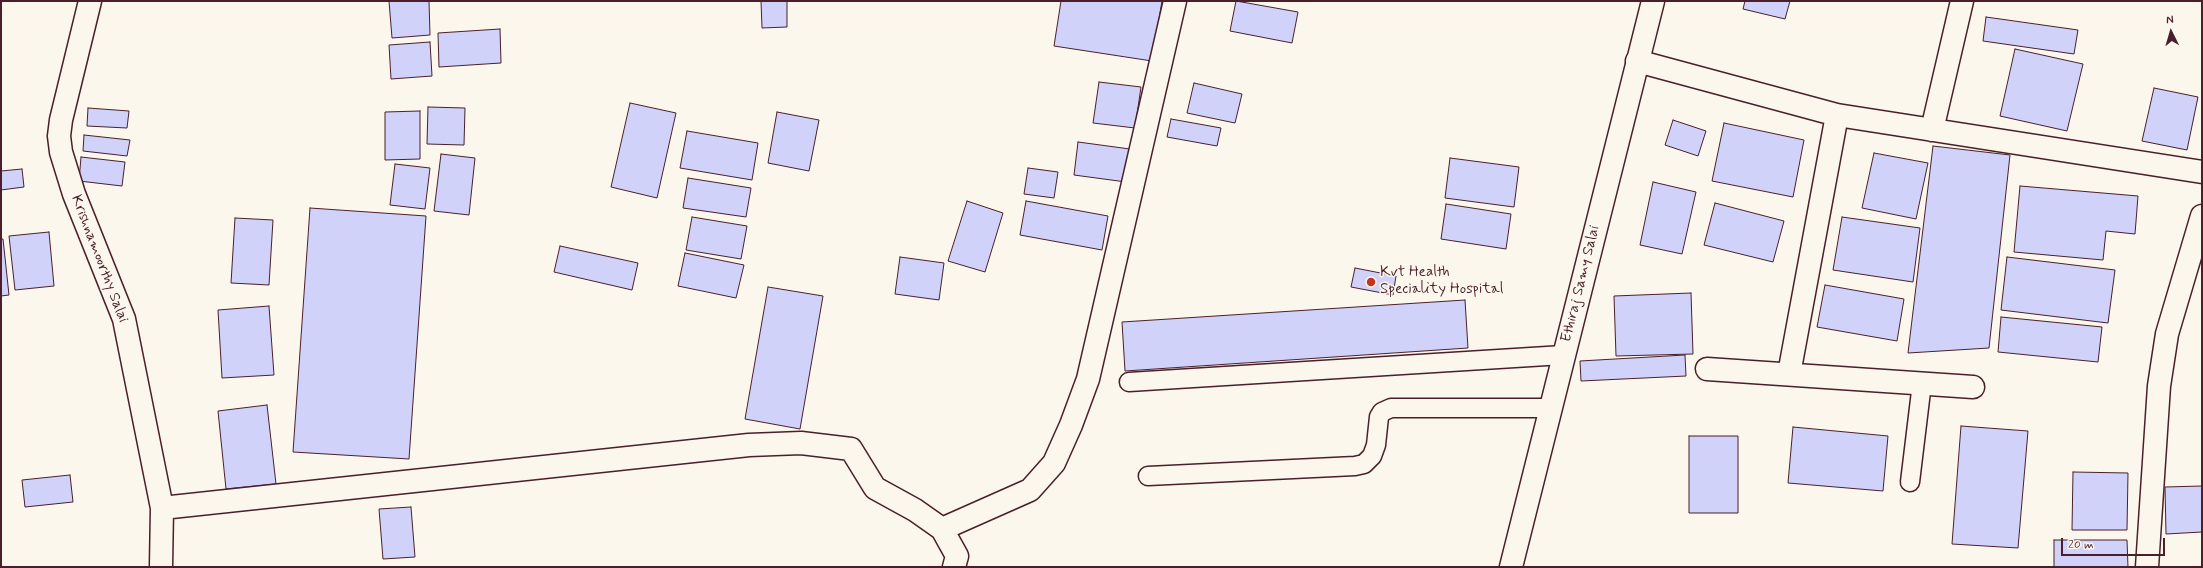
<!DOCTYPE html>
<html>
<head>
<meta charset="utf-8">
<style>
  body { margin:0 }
  #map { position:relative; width:2203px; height:568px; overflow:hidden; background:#fbf7ec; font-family:Mynerve,sans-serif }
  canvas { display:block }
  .frame { position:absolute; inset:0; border:2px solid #4a1f2b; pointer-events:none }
  .north { position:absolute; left:2151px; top:12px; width:40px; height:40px; -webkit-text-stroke:3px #fbf7ec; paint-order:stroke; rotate:355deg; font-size:11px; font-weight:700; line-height:16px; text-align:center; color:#4a1f2b }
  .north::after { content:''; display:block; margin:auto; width:14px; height:18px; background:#4a1f2b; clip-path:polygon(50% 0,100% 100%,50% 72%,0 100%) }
  .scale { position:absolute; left:2061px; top:538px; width:104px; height:18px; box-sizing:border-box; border:2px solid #4a1f2b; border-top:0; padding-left:5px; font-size:12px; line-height:14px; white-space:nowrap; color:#4a1f2b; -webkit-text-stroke:3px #fbf7ec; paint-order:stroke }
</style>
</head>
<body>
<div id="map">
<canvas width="2203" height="568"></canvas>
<div class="frame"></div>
<div class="north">N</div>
<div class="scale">20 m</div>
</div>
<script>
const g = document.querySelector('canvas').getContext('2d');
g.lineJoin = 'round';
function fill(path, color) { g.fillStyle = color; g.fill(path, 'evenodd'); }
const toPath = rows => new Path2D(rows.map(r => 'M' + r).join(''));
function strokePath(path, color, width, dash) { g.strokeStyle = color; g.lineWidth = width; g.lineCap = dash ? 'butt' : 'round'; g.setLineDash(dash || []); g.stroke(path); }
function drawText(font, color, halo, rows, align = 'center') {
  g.font = font + ' Mynerve,sans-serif'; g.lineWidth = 3; g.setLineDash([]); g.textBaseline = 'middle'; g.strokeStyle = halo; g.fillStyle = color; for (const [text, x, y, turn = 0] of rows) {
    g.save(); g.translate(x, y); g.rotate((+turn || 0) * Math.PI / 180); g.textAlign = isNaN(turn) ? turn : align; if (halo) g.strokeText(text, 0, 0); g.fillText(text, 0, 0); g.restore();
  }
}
const building = toPath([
  [389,1,429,1,430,35,392,38,389,1],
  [761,1,787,1,787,27,762,28,761,1],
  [1061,1,1162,1,1152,61,1054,46,1061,1],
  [1236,1,1298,12,1292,43,1230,31,1236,1],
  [1745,1,1790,1,1785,19,1743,9,1745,1],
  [1986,17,2078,30,2074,54,1983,41,1986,17],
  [500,29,501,63,439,67,438,33,500,29],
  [430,42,432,76,391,79,389,45,430,42],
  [2015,49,2083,64,2067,131,2000,116,2015,49],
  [1099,82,1141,87,1135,128,1093,123,1099,82],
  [1194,83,1242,94,1235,123,1187,113,1194,83],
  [2154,88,2198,97,2187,150,2142,141,2154,88],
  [630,103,676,113,657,198,611,187,630,103],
  [428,107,465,108,464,145,427,144,428,107],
  [88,108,129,111,127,128,87,126,88,108],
  [420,111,420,159,385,160,385,112,420,111],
  [777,112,819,120,809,171,768,163,777,112],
  [1171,119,1221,128,1217,146,1167,137,1171,119],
  [1673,120,1706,131,1698,156,1665,145,1673,120],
  [1724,123,1804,140,1793,197,1712,181,1724,123],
  [687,131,758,143,752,180,680,168,687,131],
  [84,135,130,140,127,156,83,151,84,135],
  [1078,142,1130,149,1126,182,1074,175,1078,142],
  [1933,146,2010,155,1989,348,1908,353,1933,146],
  [1874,153,1928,163,1916,219,1862,208,1874,153],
  [441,154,475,158,469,215,434,211,441,154],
  [81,157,125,162,122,186,79,181,81,157],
  [1450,158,1519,167,1514,207,1445,198,1450,158],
  [395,164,430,168,425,209,390,205,395,164],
  [1028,168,1058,172,1054,198,1024,194,1028,168],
  [22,169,24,187,1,190,1,171,22,169],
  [688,178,751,188,746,217,683,208,688,178],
  [1653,182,1696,192,1682,254,1640,245,1653,182],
  [2020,186,2138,196,2135,234,2106,231,2103,260,2014,252,2020,186],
  [967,201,1003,213,985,272,948,261,967,201],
  [1026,201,1108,216,1102,250,1020,235,1026,201],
  [1715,203,1784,221,1773,262,1704,245,1715,203],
  [1446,204,1511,214,1506,249,1441,239,1446,204],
  [310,208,426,216,409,459,293,452,310,208],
  [692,217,747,226,741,259,686,250,692,217],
  [1842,217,1920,228,1913,282,1833,270,1842,217],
  [235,218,273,220,269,285,231,283,235,218],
  [49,232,54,286,15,290,9,236,49,232],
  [1,239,3,239,9,295,1,296,1,239],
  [560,246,638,263,632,290,554,272,560,246],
  [685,253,744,265,736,298,678,286,685,253],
  [900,257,944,263,939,300,895,294,900,257],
  [2007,257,2115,270,2108,323,2001,310,2007,257],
  [1355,268,1396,276,1393,295,1351,287,1355,268],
  [1825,285,1904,299,1897,341,1817,327,1825,285],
  [768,287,823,296,800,429,745,419,768,287],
  [1691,293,1693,354,1616,356,1614,296,1691,293],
  [1465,300,1468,348,1125,371,1122,322,1465,300],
  [269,306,274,375,222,378,218,310,269,306],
  [2001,317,2102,327,2098,362,1998,352,2001,317],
  [1685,355,1686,376,1581,381,1580,361,1685,355],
  [267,405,276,484,226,489,218,411,267,405],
  [1961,426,2028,431,2018,548,1952,544,1961,426],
  [1793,427,1888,436,1883,491,1788,483,1793,427],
  [1689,436,1738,436,1738,513,1689,513,1689,436],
  [2073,472,2128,473,2127,530,2072,530,2073,472],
  [70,475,73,502,25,507,22,480,70,475],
  [2202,486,2202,532,2166,534,2165,487,2202,486],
  [411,507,415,557,383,559,379,509,411,507],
  [2054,540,2127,540,2128,567,2054,567,2054,540]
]);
fill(building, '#d0d2fa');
strokePath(building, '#4a1f2b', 1);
const service = toPath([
  [1129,382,1563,355],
  [1148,476,1355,466,1364,464,1372,456,1376,445,1379,417,1382,412,1391,408,1550,408],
  [1910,482,1922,383]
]);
const minor = toPath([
  [90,1,61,120,59,136,61,152,74,194,124,319,162,508,161,567],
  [1637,61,1837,115,2202,172],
  [1932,130,1962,1],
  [1707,369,1973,387],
  [1789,374,1837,115],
  [162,508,749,445,801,443,851,449,875,488,915,510,942,529,957,556,954,567],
  [942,529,1030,490,1054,463,1071,425,1088,379,1175,1],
  [2147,567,2159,386,2167,334,2202,216]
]);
const secondary = toPath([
  [1511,567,1653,1]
]);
strokePath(service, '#4a1f2b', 21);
strokePath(minor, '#4a1f2b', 25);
strokePath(secondary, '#4a1f2b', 25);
strokePath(service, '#fbf7ec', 18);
strokePath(minor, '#fbf7ec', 22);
strokePath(secondary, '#fbf7ec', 22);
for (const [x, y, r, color] of [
  [1371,282,5,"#c8321e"]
]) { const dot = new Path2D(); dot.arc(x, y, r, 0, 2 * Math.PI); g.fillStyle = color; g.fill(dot); strokePath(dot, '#fbf7ec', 1.5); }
drawText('15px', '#4a1f2b', '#fbf7ec', [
  ["Krishnamoorthy Salai",99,259,69],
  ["Ethiraj Samy Salai",1581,284,-76]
]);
drawText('15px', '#4a1f2b', '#fbf7ec', [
  ["Kvt Health",1380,273],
  ["Speciality Hospital",1380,290]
], 'left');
</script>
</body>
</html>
